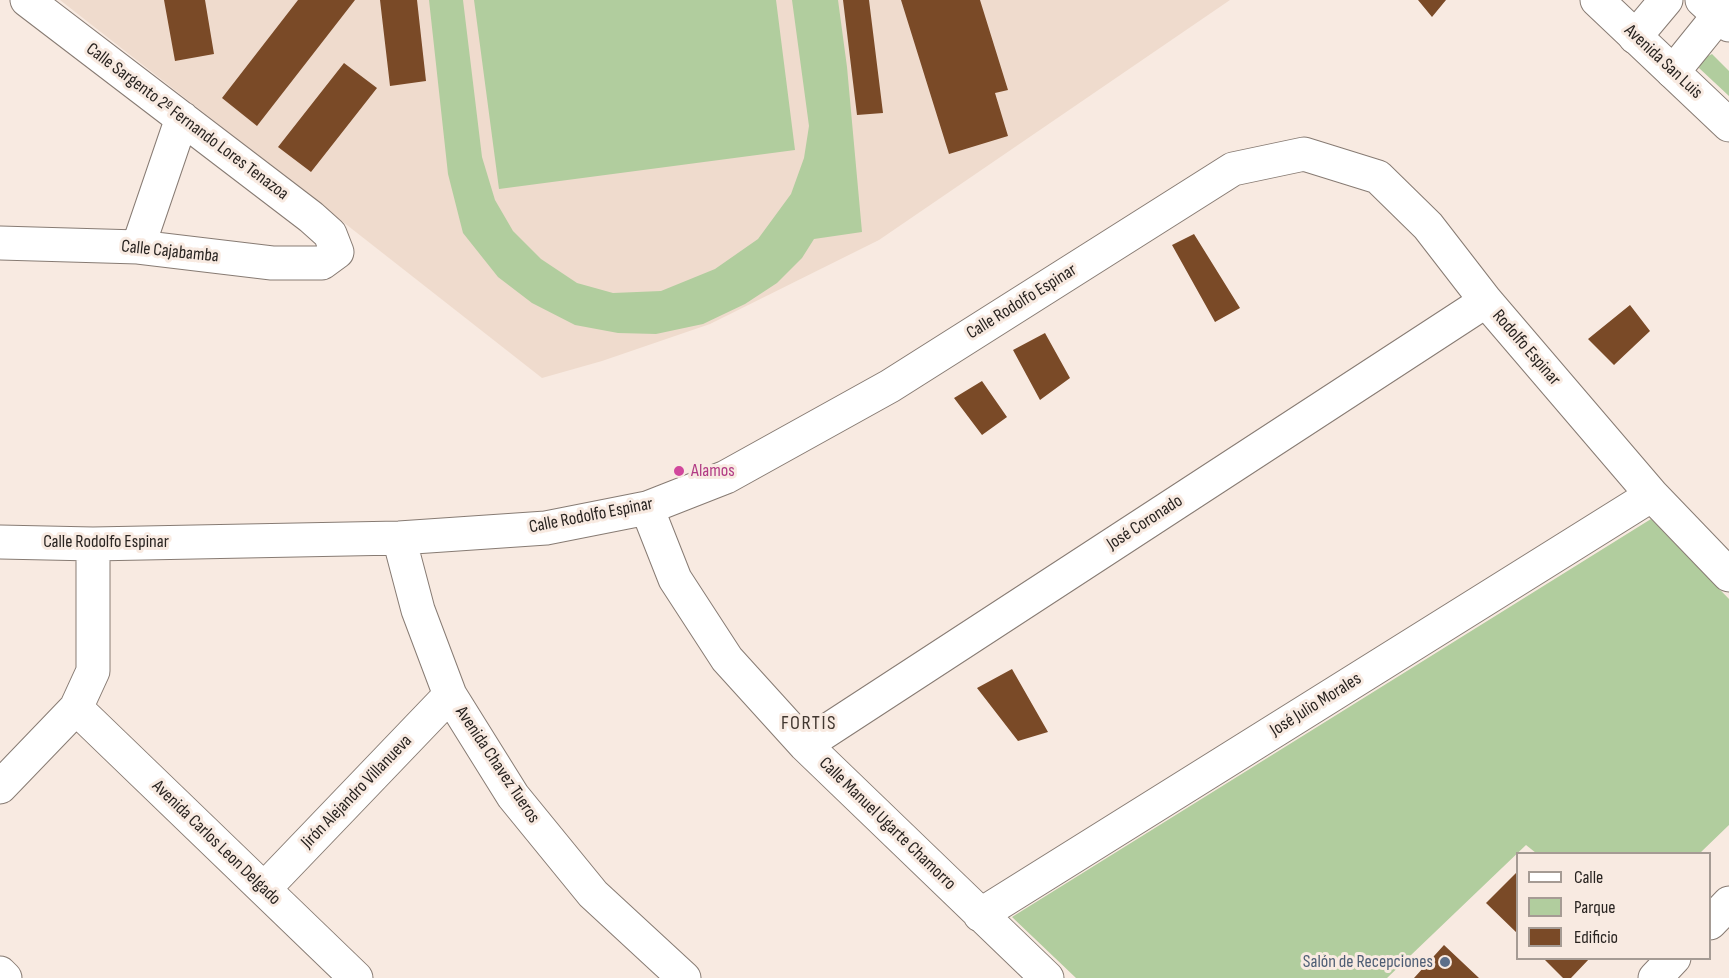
<!DOCTYPE html>
<html>
<head>
<meta charset="utf-8">
<style>
  body { margin:0 }
  #map { position:relative; width:1729px; height:978px; overflow:hidden; background:#f8eae1; font-family:"Sofia Sans Condensed",sans-serif }
  canvas { display:block }
  .legend { position:absolute; left:1516px; top:852px; width:195px; height:108px; box-sizing:border-box; background:#f8eae1; border:2px solid #a59b94; margin:0; padding:8px 10px; list-style:none; font-size:18px; color:#292421 }
  .legend li { display:flex; align-items:center; gap:12px; height:30px }
  .legend b { width:30px; border:2px solid #a59b94 }
</style>
</head>
<body>
<div id="map">
<canvas width="1729" height="978"></canvas>
<ul class="legend">
<li><b style="height:8px;background:#fff"></b>Calle</li>
<li><b style="height:16px;background:#b1cd9e"></b>Parque</li>
<li><b style="height:16px;background:#7a4a27"></b>Edificio</li>
</ul>
</div>
<script>
const g = document.querySelector('canvas').getContext('2d');
g.lineJoin = 'round';
function fill(path, color) { g.fillStyle = color; g.fill(path, 'evenodd'); }
const toPath = rows => new Path2D(rows.map(r => 'M' + r).join(''));
function strokePath(path, color, width, dash) { g.strokeStyle = color; g.lineWidth = width; g.lineCap = dash ? 'butt' : 'round'; g.setLineDash(dash || []); g.stroke(path); }
function drawText(font, color, halo, rows, align = 'center') {
  g.font = font + ' "Sofia Sans Condensed",sans-serif'; g.lineWidth = 6; g.setLineDash([]); g.textBaseline = 'middle'; g.strokeStyle = halo; g.fillStyle = color; for (const [text, x, y, turn = 0] of rows) {
    g.save(); g.translate(x, y); g.rotate((+turn || 0) * Math.PI / 180); g.textAlign = isNaN(turn) ? turn : align; if (halo) g.strokeText(text, 0, 0); g.fillText(text, 0, 0); g.restore();
  }
}
fill(toPath([
  [60,0,1230,0,879,240,710,324,602,361,542,378]
]), '#efdbcd');
fill(toPath([
  [429,0,463,0,482,157,495,200,513,231,541,259,577,283,613,293,661,291,715,269,758,239,791,194,804,158,809,126,792,0,838,0,847,67,862,232,814,239,802,258,777,283,745,304,703,324,656,334,618,333,575,325,532,303,498,277,463,233,448,174],
  [474,0,776,0,795,150,499,189],
  [1712,54,1729,71,1729,96,1699,68,1702,59],
  [1651,519,1729,599,1729,825,1700,853,1536,853,1526,845,1387,978,1076,978,1012,917]
]), '#b1cd9e');
fill(toPath([
  [164,0,205,0,214,54,175,61],
  [298,0,355,0,257,126,222,98],
  [380,0,417,0,426,81,390,86],
  [843,0,869,0,883,113,857,115],
  [901,0,980,0,1008,90,995,93,1008,136,949,154],
  [1418,0,1446,0,1432,17],
  [344,63,377,88,311,172,278,147],
  [1194,234,1240,308,1215,322,1172,245],
  [1630,305,1650,331,1614,365,1588,339],
  [1045,333,1070,378,1040,400,1013,350],
  [982,381,1007,417,982,435,954,398],
  [1012,669,1048,732,1018,741,977,688],
  [1518,871,1518,934,1486,903],
  [1444,945,1479,978,1414,978],
  [1543,958,1590,958,1571,978,1563,978]
]), '#7a4a27');
const minor = toPath([
  [0,243,138,247,272,263,322,263,337,252,330,234,311,217,27,0],
  [138,247,182,118],
  [647,508,675,579,727,659,805,745,1047,978],
  [399,538,418,610,450,695,513,796,593,894,684,978],
  [0,542,93,544,399,538,546,528,647,508,726,477,890,386,1233,169,1304,154,1378,177,1428,226,1486,301,1652,495,1729,575],
  [76,708,356,978],
  [805,745,1486,301],
  [0,787,76,708,93,671,93,544],
  [264,889,450,695],
  [980,915,1652,495],
  [1710,923,1729,903],
  [0,973,5,978],
  [1655,978,1674,958]
]);
const tertiary = toPath([
  [1635,37,1666,0],
  [1673,72,1719,15,1729,5]
]);
const secondary = toPath([
  [1597,0,1729,125],
  [1702,0,1729,25]
]);
strokePath(minor, '#877b73', 35);
strokePath(tertiary, '#877b73', 35);
strokePath(secondary, '#877b73', 35);
strokePath(minor, '#fff', 33);
strokePath(tertiary, '#fff', 33);
strokePath(secondary, '#fff', 33);
for (const [x, y, r, color] of [
  [679,471,6,"#d1479c"],
  [1445,962,6,"#5c6f8a"]
]) { const dot = new Path2D(); dot.arc(x, y, r, 0, 2 * Math.PI); g.fillStyle = color; g.fill(dot); strokePath(dot, '#f8eae1', 2); }
drawText('18px', '#292421', '#f8eae1', [
  ["Avenida San Luis",1663,62,43],
  ["Calle Sargento 2º Fernando Lores Tenazoa",187,122,37],
  ["Calle Cajabamba",170,252,6],
  ["Calle Rodolfo Espinar",1022,302,-32],
  ["Rodolfo Espinar",1526,348,49],
  ["Calle Rodolfo Espinar",591,516,-11],
  ["José Coronado",1145,523,-33],
  ["Calle Rodolfo Espinar",106,542],
  ["José Julio Morales",1316,705,-32],
  ["Avenida Chavez Tueros",497,765,56],
  ["Jirón Alejandro Villanueva",357,792,-46],
  ["Calle Manuel Ugarte Chamorro",887,824,44],
  ["Avenida Carlos Leon Delgado",216,843,44]
]);
drawText('18px', '#b23c85', '#f8eae1', [
  ["Alamos",691,471]
], 'left');
drawText('18px', '#4e5e75', '#f8eae1', [
  ["Salón de Recepciones",1433,962]
], 'right');
g.letterSpacing = '1.5px';
drawText('20px', '#413730', '#f8eae1', [
  ["FORTIS",809,724]
]);
g.letterSpacing = '0px';
</script>
</body>
</html>
